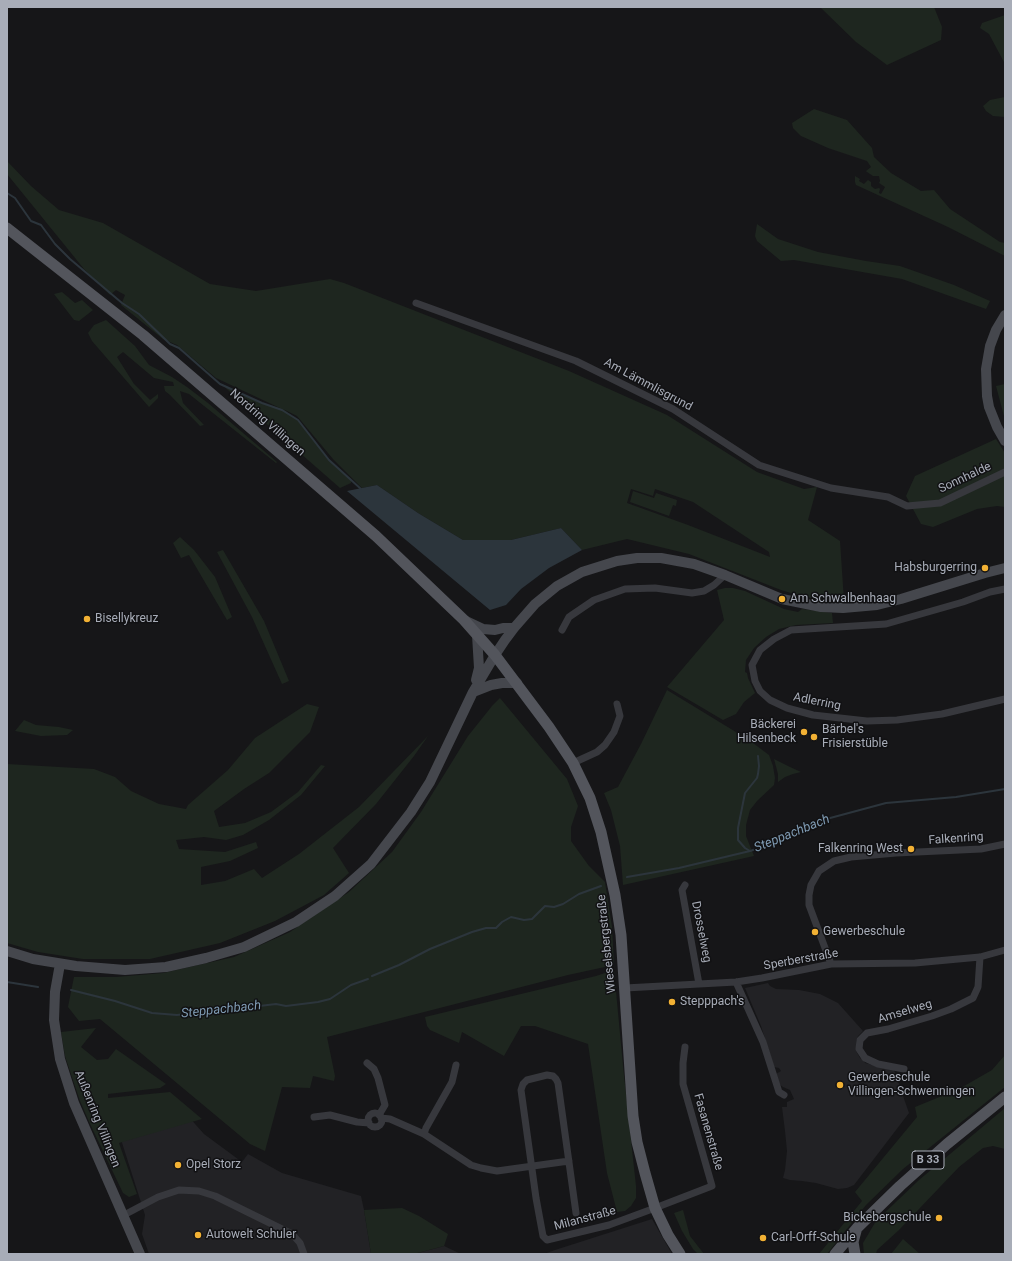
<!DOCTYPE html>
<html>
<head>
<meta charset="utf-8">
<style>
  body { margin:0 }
  #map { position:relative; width:1012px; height:1261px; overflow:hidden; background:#161618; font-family:Roboto,sans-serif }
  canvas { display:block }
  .frame { position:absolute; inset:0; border:8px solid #a8adb8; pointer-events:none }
</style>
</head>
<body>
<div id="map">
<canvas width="1012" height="1261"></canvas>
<div class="frame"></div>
</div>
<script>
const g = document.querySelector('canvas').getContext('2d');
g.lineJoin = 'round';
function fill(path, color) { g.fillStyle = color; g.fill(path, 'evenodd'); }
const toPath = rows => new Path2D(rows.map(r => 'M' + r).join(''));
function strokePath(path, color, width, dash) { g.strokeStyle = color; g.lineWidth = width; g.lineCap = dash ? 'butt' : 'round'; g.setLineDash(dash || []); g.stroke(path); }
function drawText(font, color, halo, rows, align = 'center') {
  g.font = font + ' Roboto,sans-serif'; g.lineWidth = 3; g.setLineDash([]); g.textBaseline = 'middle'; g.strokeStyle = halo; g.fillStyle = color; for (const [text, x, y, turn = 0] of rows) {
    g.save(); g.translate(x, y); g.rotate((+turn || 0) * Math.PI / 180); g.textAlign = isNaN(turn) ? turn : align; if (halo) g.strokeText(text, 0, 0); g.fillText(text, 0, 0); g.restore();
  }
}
fill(toPath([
  [768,983,770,986,776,989,799,990,820,994,838,1003,863,1031,858,1036,856,1041,856,1051,860,1058,864,1060,865,1063,894,1070,909,1113,854,1185,847,1188,838,1189,816,1183,802,1181,790,1180,783,1178,785,1170,787,1151,785,1131,782,1107,787,1107,787,1102,794,1099,790,1090,783,1087,779,1084,776,1074,781,1071,779,1068,774,1067,761,1026,745,988],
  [171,1097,204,1134,242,1162,248,1154,282,1173,361,1196,364,1210,371,1254,149,1254,142,1234,145,1215,110,1105],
  [652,1219,672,1254,544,1254,555,1250],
  [444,1246,461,1254,414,1254]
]), '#222225');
fill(toPath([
  [820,7,934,7,942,27,941,40,887,65,856,42],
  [1005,15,1005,64,989,34,980,28,982,23],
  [1005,97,1005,117,993,116,986,111,983,106,990,100],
  [814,109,847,120,872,148,874,157,891,173,921,191,934,190,950,209,1000,242,1005,243,1005,256,948,227,856,185,855,182,855,176,860,179,859,181,864,184,868,180,871,182,871,186,875,189,879,188,880,189,879,193,881,194,885,187,879,183,880,181,879,176,873,176,867,172,866,171,871,167,867,161,828,148,801,136,793,128,792,123],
  [7,161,31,186,59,210,103,223,210,284,256,291,330,279,344,283,569,371,667,415,757,472,804,489,817,487,808,520,840,541,844,601,804,597,781,590,689,554,627,539,582,550,561,528,511,540,463,540,418,513,377,485,362,488,333,459,297,416,283,409,298,420,329,460,351,479,351,483,340,488,220,383,262,403,282,409,216,378,177,345,163,339,121,305,125,295,116,290,110,295,84,269,7,174],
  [631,489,653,496,655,489,693,502,769,552,770,557,688,525,627,503],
  [757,224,778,239,818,252,866,261,900,266,954,285,990,301,986,309,902,279,794,260,781,261,757,241,755,236],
  [62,292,75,303,82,300,93,310,79,321,74,320,54,294],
  [106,320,135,346,149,365,172,377,187,387,208,403,277,462,276,463,189,394,180,391,183,403,204,425,200,426,170,395,165,391,164,386,174,386,173,382,154,378,123,352,117,357,134,384,150,400,158,394,158,398,149,407,92,341,88,333,94,325],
  [1005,384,1005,420,996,386],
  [996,439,1005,453,1005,507,997,506,977,509,933,527,921,524,906,496,915,476],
  [633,491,654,498,656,493,677,500,676,506,673,505,669,516,630,502],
  [180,537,194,550,215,577,232,617,227,620,189,555,181,558,173,543],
  [223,550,264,621,289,681,282,684,252,617,217,552],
  [725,588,733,588,745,591,784,609,798,612,802,609,832,613,833,623,796,625,779,629,766,637,754,648,746,660,745,672,747,673,748,678,755,693,744,702,736,714,723,720,667,687,724,620,717,590],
  [667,690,749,740,769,755,773,766,775,778,774,785,757,801,750,810,746,825,746,836,754,856,623,885,620,846,611,810,604,793,618,787,641,744],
  [500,698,567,779,578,806,571,827,571,841,589,866,605,882,612,927,614,965,568,975,327,1037,335,1076,334,1081,313,1076,310,1088,282,1087,265,1151,250,1144,100,1019,79,1021,68,1007,74,977,116,977,163,973,234,957,290,932,349,892,392,852,421,812,468,736,492,706],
  [307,704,319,707,310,732,269,773,244,789,214,811,219,827,245,823,271,812,298,792,321,765,325,766,301,795,269,820,243,835,226,840,204,837,176,840,179,849,225,852,256,842,258,848,230,861,201,867,201,885,225,881,254,869,262,878,299,854,359,807,428,736,414,756,376,804,333,848,349,873,324,895,275,921,220,943,150,959,83,959,38,952,7,943,7,764,94,769,115,777,131,791,159,804,186,809,188,805,228,770,255,738],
  [24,720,36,725,59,727,73,730,67,735,41,736,15,731],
  [774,759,790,767,801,772,793,774,785,777,778,782,778,774],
  [614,970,624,1076,636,1186,636,1198,631,1206,625,1211,617,1212,607,1173,588,1044,535,1026,521,1026,504,1056,462,1032,459,1043,430,1030,427,1026,425,1017,596,976],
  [96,1028,81,1047,97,1060,108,1059,116,1049,166,1084,160,1088,108,1094,108,1098,170,1092,202,1119,119,1143,137,1194,129,1197,123,1193,91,1126,80,1101,65,1056,61,1032],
  [1005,1055,1005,1087,903,1169,866,1205,827,1254,819,1254,862,1201,855,1192,917,1117,915,1107,959,1089,992,1070],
  [1005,1108,1005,1149,993,1146,983,1148,959,1167,899,1230,877,1250,876,1254,864,1254,863,1243,876,1221,919,1180],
  [402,1208,419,1216,448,1234,444,1246,414,1254,371,1254,364,1210],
  [683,1210,690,1236,704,1254,698,1254,693,1249,682,1231,674,1213],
  [903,1239,920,1254,891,1254]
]), '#1e261f');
fill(toPath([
  [377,485,418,513,463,540,511,540,561,528,582,550,549,568,521,589,506,605,490,610,347,491]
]), '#2c353c');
strokePath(toPath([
  [7,193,15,198,31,221,41,225,55,244,70,259,122,303,139,314,170,344,179,348,220,384,262,403,282,410,298,420,329,460,361,489],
  [750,851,745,848,738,840,738,828,745,793,757,778,758,774,759,766,758,756],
  [627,877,679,868,750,851,766,846,819,821,886,803,956,797,1005,789],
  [372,976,399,965,430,949,472,932,486,928,496,928,502,922,511,917,524,920,532,919,545,906,554,907,563,904,579,894,601,886],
  [7,982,38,987],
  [71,990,115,1001,152,1013,177,1015,233,1008,243,1008,276,1004,286,1006,318,1002,330,999,351,985,368,979]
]), '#2c353c', 2);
strokePath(toPath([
  [416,303,576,361,673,409,759,465,831,488,888,497,907,506,940,503,1005,472],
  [1005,589,990,592,963,602,886,624,791,630,774,639,760,650,752,665,755,681,760,691,770,700,787,708,813,715,867,721,897,720,942,714,1005,699],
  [562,630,569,617,594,600,625,589,655,588,692,593,704,591,714,585,725,575],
  [573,763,597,752,605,745,614,732,620,716,617,704],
  [685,885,682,890,699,984],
  [831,964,809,905,809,895,811,885,819,871,834,861,851,857,896,853,981,849,1005,844],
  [736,982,763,1042,779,1092,784,1095],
  [625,988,736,982,762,978,831,964,915,963,980,957,1005,950],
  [367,1063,374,1069,378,1078,385,1105,379,1115],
  [904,1069,878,1064,865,1058,859,1049,860,1040,867,1033,888,1029,932,1016,951,1009,973,998,978,987,980,957],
  '368 1120a7 7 0 1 1 14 0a7 7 0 1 1-14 0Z',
  [314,1117,330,1115,357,1122,369,1123],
  [381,1118,390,1119,424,1134,471,1165,481,1168,497,1171,569,1161],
  [424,1134,426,1128,452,1082,456,1065],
  [576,1213,558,1083,556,1079,553,1076,547,1075,527,1080,523,1084,521,1090,536,1198,543,1236,547,1240,609,1225,655,1208,712,1186,683,1084,683,1063,685,1047],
  [124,1215,158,1197,179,1190,199,1191,215,1196,292,1234,300,1243,304,1254]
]), '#37383d', 7);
strokePath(toPath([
  [1005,315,996,330,990,346,986,369,987,396,989,407,997,427,1005,441],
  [466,621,483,629,495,630,503,628,514,628],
  [476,680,479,668,477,635],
  [473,692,491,685,502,683,517,683],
  [7,951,33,959,76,966,125,970,166,967,206,958,244,947,296,922,335,896,371,864,411,812,430,782,473,692,495,655,505,640,514,628,535,604,557,586,582,572,617,561,637,558,661,558,694,564,725,575,782,599,821,607,843,608,877,605,901,599,985,573,1005,568],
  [60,964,55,992,54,1020,60,1059,74,1103,140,1254]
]), '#45474d', 10);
strokePath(toPath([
  [7,228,143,335,376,536,464,620,495,655,549,727,573,763,590,798,601,832,615,895,621,935,633,1116,637,1142,645,1173,655,1208,668,1235,680,1254],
  [835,1254,857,1228,900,1186,947,1144,1005,1097],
  [855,1254,853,1242,856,1231]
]), '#53555c', 11);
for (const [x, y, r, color] of [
  [985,568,4,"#f2b134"],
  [782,599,4,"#f2b134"],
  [87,619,4,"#f2b134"],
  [804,732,4,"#f2b134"],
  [814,737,4,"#f2b134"],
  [911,849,4,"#f2b134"],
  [815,932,4,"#f2b134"],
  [672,1002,4,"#f2b134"],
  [840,1085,4,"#f2b134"],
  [178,1165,4,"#f2b134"],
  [939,1218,4,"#f2b134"],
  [198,1235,4,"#f2b134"],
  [763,1238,4,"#f2b134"]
]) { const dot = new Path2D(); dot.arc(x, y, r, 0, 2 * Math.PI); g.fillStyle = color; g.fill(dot); strokePath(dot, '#111113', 1.5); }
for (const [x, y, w] of [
  [928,1160,32]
]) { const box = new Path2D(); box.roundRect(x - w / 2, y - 9, w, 18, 3); g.fillStyle = '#111113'; g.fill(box); strokePath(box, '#a8adb8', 1); }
drawText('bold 11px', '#a8adb8', null, [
  ["B 33",928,1160]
]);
drawText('12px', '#a8adb8', '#111113', [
  ["Am Lämmlisgrund",648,385,28],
  ["Nordring Villingen",267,423,41],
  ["Sonnhalde",965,478,-25],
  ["Adlerring",817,702,11],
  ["Falkenring",956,839,-4],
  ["Drosselweg",701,932,79],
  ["Wieselsbergstraße",607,944,-96],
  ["Sperberstraße",801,960,-10],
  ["Amselweg",905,1012,-17],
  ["Außenring Villingen",97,1119,68],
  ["Fasanenstraße",708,1132,74],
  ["Milanstraße",585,1219,-15]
]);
drawText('12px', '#a8adb8', '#111113', [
  ["Habsburgerring",977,568,"right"],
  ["Am Schwalbenhaag",790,599],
  ["Bisellykreuz",95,619],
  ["Bäckerei",796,725,"right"],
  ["Hilsenbeck",796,739,"right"],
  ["Bärbel's",822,730],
  ["Frisierstüble",822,744],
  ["Falkenring West",903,849,"right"],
  ["Gewerbeschule",823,932],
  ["Stepppach's",680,1002],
  ["Gewerbeschule",848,1078],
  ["Villingen-Schwenningen",848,1092],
  ["Opel Storz",186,1165],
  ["Bickebergschule",931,1218,"right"],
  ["Autowelt Schuler",206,1235],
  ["Carl-Orff-Schule",771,1238]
], 'left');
drawText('italic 13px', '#7f9bb3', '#111113', [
  ["Steppachbach",792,834,-22],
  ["Steppachbach",221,1010,-6]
]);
</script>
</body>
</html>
